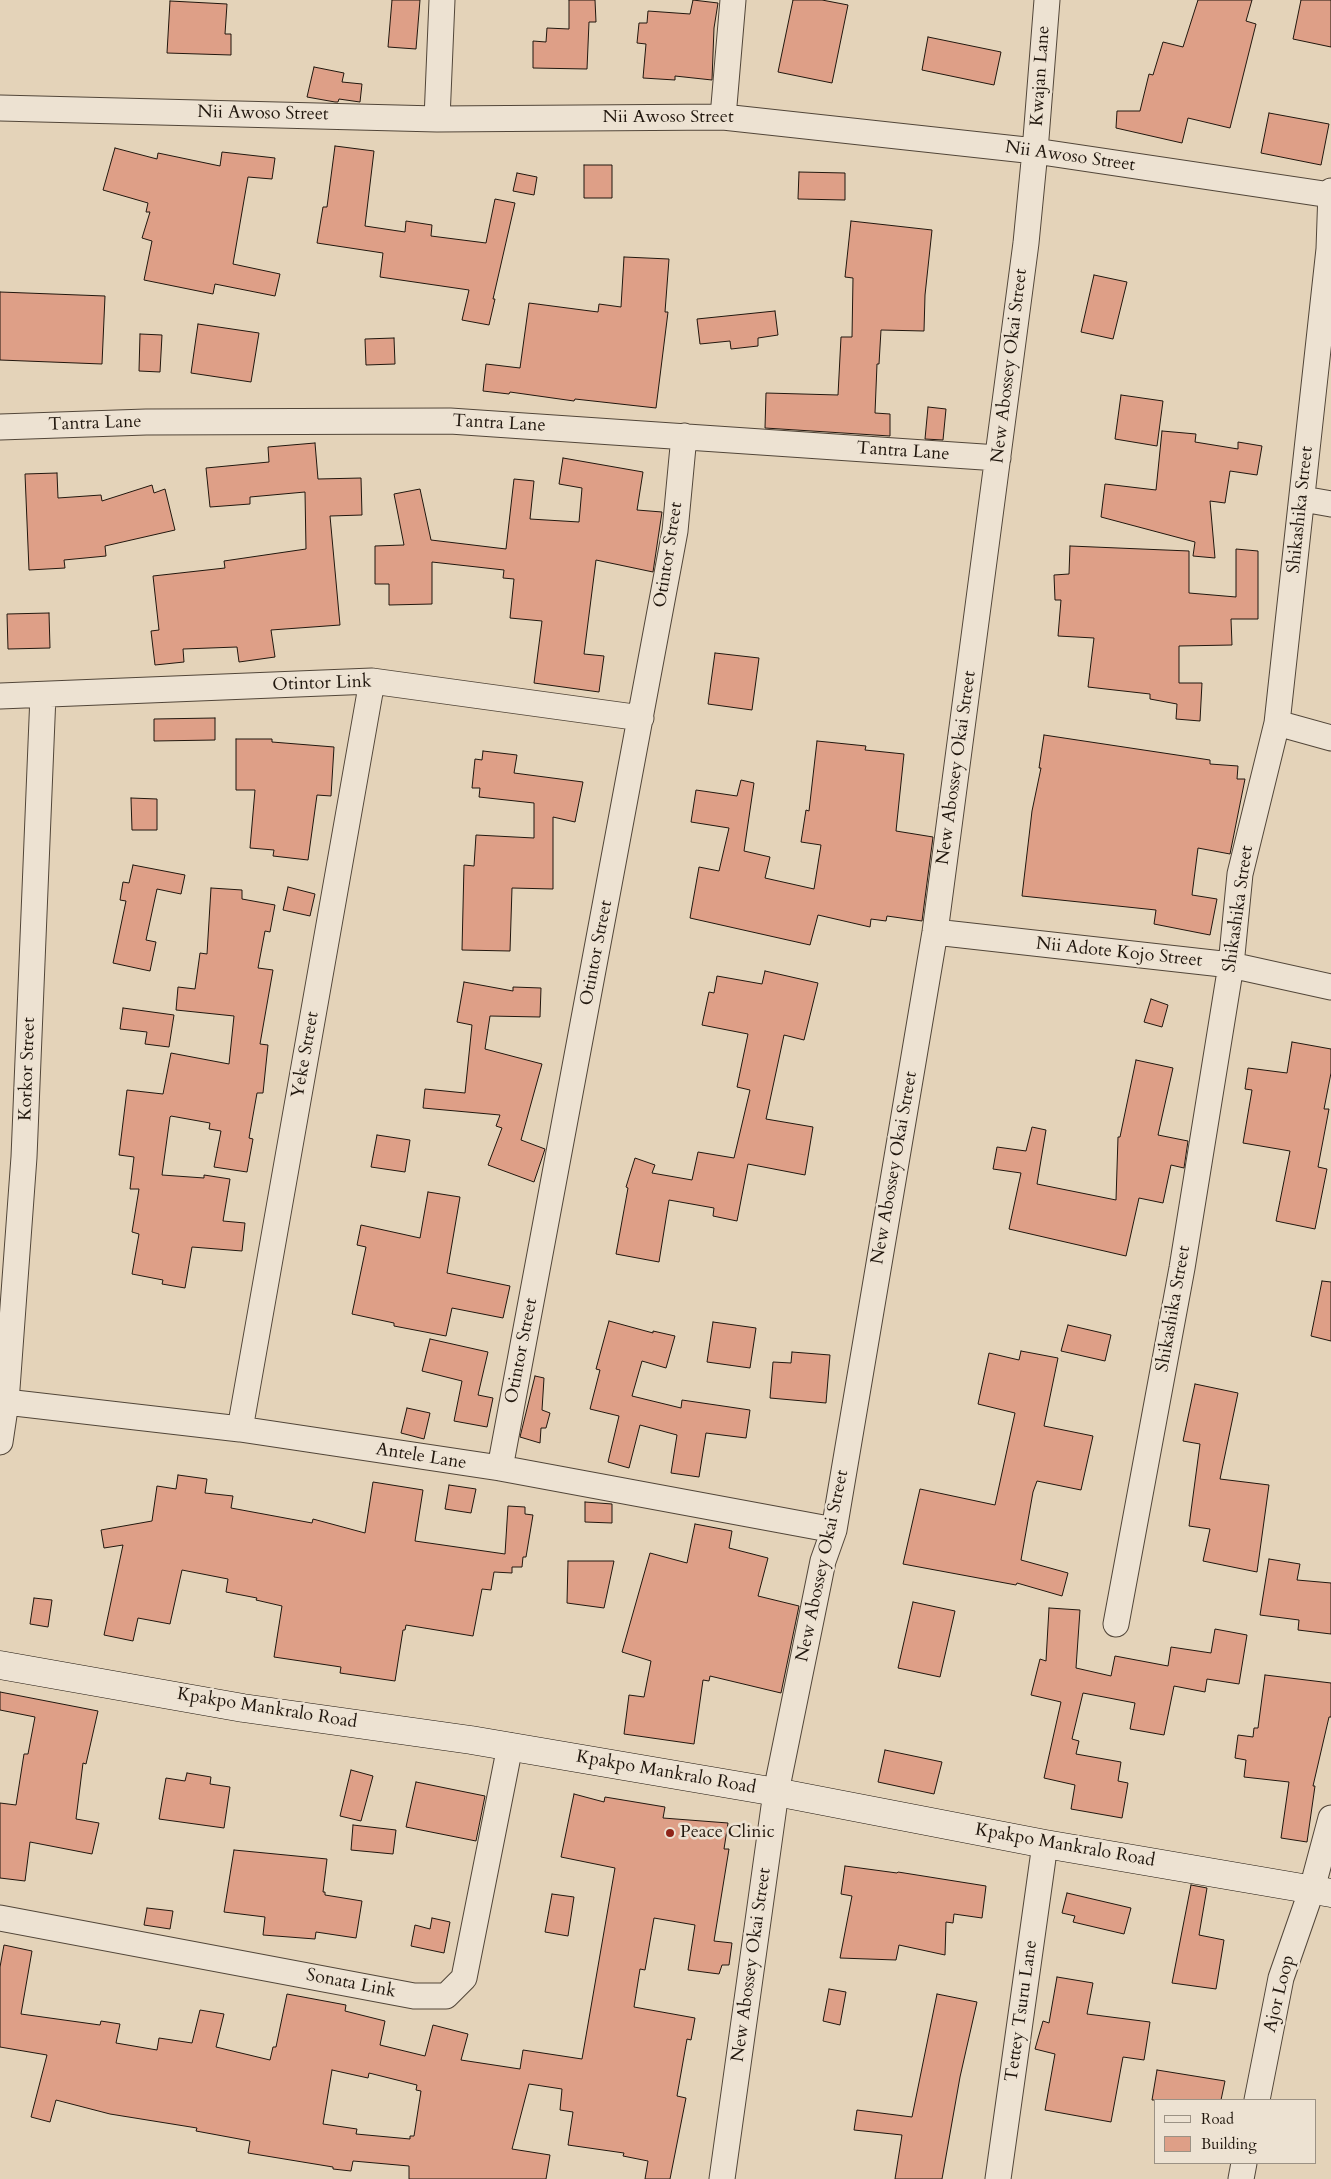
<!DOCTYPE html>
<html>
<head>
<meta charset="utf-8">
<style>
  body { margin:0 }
  #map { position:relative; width:1331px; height:2179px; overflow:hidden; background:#e4d3b9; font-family:Cardo,serif }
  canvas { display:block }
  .legend { position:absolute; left:1154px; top:2099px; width:162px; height:65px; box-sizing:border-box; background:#ede2d2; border:1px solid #9b9184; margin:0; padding:6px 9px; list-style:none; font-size:15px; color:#21170e }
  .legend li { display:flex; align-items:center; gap:10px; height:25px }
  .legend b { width:25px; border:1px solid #9b9184 }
</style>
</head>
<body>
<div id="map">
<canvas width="1331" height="2179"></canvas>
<ul class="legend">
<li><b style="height:6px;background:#ede2d2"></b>Road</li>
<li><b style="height:14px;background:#de9f87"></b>Building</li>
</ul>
</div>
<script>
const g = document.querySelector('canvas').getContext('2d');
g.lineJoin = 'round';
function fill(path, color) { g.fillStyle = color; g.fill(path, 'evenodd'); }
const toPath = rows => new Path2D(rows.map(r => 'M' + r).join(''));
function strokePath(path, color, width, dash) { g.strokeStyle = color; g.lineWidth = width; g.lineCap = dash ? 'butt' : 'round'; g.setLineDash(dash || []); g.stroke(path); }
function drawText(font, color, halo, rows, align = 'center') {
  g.font = font + ' Cardo,serif'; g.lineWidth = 5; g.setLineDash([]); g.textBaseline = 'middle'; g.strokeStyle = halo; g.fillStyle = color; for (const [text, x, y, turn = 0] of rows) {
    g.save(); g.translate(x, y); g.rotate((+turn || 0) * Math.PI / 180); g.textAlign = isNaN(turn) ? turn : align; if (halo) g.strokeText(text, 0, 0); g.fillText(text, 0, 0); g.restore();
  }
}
const building = toPath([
  [392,0,420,0,416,49,388,47,392,0],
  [569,0,595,0,596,22,589,22,587,69,533,68,533,41,546,42,547,28,569,29,569,0],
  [693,0,718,3,714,28,712,80,675,76,675,80,643,78,646,44,637,43,639,23,647,23,648,11,690,14,693,0],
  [793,0,822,0,848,5,832,83,778,72,793,0],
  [1198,0,1252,0,1246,21,1256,24,1230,128,1188,118,1182,143,1116,128,1117,111,1140,111,1149,74,1153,75,1163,42,1183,47,1198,0],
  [1301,0,1331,0,1331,47,1293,39,1301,0],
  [170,1,227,4,225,34,231,34,231,55,167,53,170,1],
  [928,37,1001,52,994,85,922,70,928,37],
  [314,67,344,73,342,82,362,84,360,102,339,99,338,102,335,102,307,97,314,67],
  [1269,113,1329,124,1321,165,1261,153,1269,113],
  [335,146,374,151,365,226,405,232,406,221,432,225,431,236,486,243,495,199,515,203,493,299,495,299,489,325,462,320,469,290,380,277,383,253,317,243,323,207,327,207,335,146],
  [115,148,157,159,158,153,220,166,222,152,275,158,272,179,248,177,233,264,280,274,275,296,215,284,213,294,144,280,152,241,142,238,150,212,146,212,148,203,103,190,115,148],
  [584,165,612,165,612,198,584,198,584,165],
  [799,172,845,173,845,200,798,199,799,172],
  [517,173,537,177,534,195,513,191,517,173],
  [851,221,932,230,925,295,924,331,881,330,879,364,877,364,875,413,890,414,890,436,765,428,766,393,838,395,841,337,852,337,853,278,845,277,851,221],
  [624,257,669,259,665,312,668,312,656,408,575,399,574,401,510,392,509,394,483,391,486,364,520,368,529,303,598,312,599,304,621,307,624,257],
  [1094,275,1127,282,1113,339,1081,332,1094,275],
  [0,292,105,296,102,364,0,360,0,292],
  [775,311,778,335,758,338,758,346,731,349,730,341,700,344,697,319,775,311],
  [198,324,259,333,251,382,191,373,198,324],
  [140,334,162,335,160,372,139,371,140,334],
  [394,338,395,364,366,365,365,339,394,338],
  [1121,395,1163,401,1157,446,1115,439,1121,395],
  [928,407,946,409,943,440,925,439,928,407],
  [1162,431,1196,434,1195,442,1238,449,1238,442,1262,446,1257,475,1230,471,1225,503,1210,501,1215,558,1193,556,1195,542,1101,517,1105,484,1156,490,1162,431],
  [315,443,318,479,361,478,362,515,330,516,340,625,271,630,275,657,239,662,237,647,183,649,184,662,155,665,151,631,159,630,153,576,225,568,224,561,306,549,305,492,250,497,250,504,210,507,206,468,269,462,268,447,315,443],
  [563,458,643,472,637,510,662,512,653,572,596,560,584,654,604,656,599,692,534,683,542,621,510,618,514,579,503,578,504,570,432,562,432,604,389,605,389,584,375,584,375,546,404,545,394,494,420,489,431,540,506,549,514,479,534,481,530,519,579,522,582,488,559,484,563,458],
  [57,473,58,498,101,495,102,501,152,485,154,493,165,489,175,530,105,546,106,556,64,560,65,568,29,570,25,474,57,473],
  [1070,546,1189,551,1189,593,1236,597,1236,549,1258,551,1258,619,1231,619,1232,645,1179,646,1179,683,1202,683,1200,721,1176,719,1177,704,1150,699,1150,694,1088,687,1094,638,1058,636,1061,600,1055,600,1054,575,1069,574,1070,546],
  [49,613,50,648,8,649,7,614,49,613],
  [715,653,759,658,752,710,708,704,715,653],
  [215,718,215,740,154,741,154,719,215,718],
  [1044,735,1210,760,1210,764,1238,766,1237,779,1245,779,1230,854,1198,848,1192,895,1217,899,1210,935,1154,924,1156,910,1022,896,1032,811,1041,768,1039,768,1044,735],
  [236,739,272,739,272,742,334,747,331,796,317,795,308,860,273,856,274,850,250,848,255,790,236,790,236,739],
  [817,741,866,746,865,750,904,754,896,831,933,837,922,921,887,916,886,921,871,919,870,927,818,915,810,945,690,918,699,867,719,871,729,828,691,822,696,790,737,796,741,780,754,783,744,851,770,857,765,878,814,889,821,845,801,842,806,810,809,811,817,741],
  [483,751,517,755,514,773,583,782,575,822,553,817,553,889,512,888,510,951,462,950,464,865,474,866,476,835,534,838,534,803,479,797,480,788,472,788,475,759,482,760,483,751],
  [131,798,157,799,157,830,132,830,131,798],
  [133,865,185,875,181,894,157,889,146,940,156,942,150,971,113,963,126,901,120,900,123,882,129,883,133,865],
  [288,887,315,894,310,916,283,910,288,887],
  [211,888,242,890,242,899,275,905,270,932,265,931,258,968,273,970,260,1044,268,1045,263,1093,257,1093,249,1138,253,1139,247,1172,214,1167,221,1131,209,1129,210,1123,171,1116,170,1117,162,1175,204,1178,204,1175,230,1179,223,1221,245,1223,242,1251,192,1247,185,1288,162,1284,163,1280,132,1274,139,1234,132,1232,139,1189,130,1189,134,1157,119,1155,127,1090,163,1094,171,1053,229,1064,234,1016,176,1010,178,987,195,989,200,953,207,954,211,888],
  [765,971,818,983,804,1040,784,1035,766,1119,813,1127,805,1175,748,1164,737,1221,713,1216,714,1208,669,1200,659,1262,616,1254,628,1188,626,1187,635,1158,655,1165,652,1173,692,1180,698,1152,734,1158,750,1090,737,1087,748,1034,702,1025,709,992,714,993,717,976,762,984,765,971],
  [464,982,513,991,513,987,541,988,540,1017,490,1016,485,1049,542,1064,521,1140,545,1149,534,1182,488,1165,502,1128,496,1126,500,1115,423,1108,425,1089,465,1093,472,1025,457,1022,464,982],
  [1151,999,1168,1005,1162,1027,1144,1022,1151,999],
  [123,1008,174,1015,169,1047,145,1044,147,1032,120,1029,123,1008],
  [1292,1042,1331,1049,1331,1073,1324,1109,1329,1109,1318,1167,1327,1169,1315,1229,1276,1221,1290,1151,1243,1143,1252,1090,1245,1089,1248,1068,1287,1073,1292,1042],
  [1136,1060,1173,1068,1158,1135,1188,1141,1184,1168,1171,1165,1163,1203,1139,1198,1126,1256,1009,1229,1021,1173,993,1169,997,1147,1026,1151,1032,1127,1046,1130,1037,1184,1116,1200,1118,1137,1120,1137,1136,1060],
  [377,1135,410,1140,405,1172,371,1167,377,1135],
  [428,1192,460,1197,447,1273,510,1286,503,1318,452,1308,446,1336,394,1326,394,1323,352,1314,366,1247,357,1245,361,1225,420,1238,428,1192],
  [1322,1281,1331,1282,1331,1341,1311,1336,1322,1281],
  [609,1321,653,1333,653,1331,675,1336,666,1368,642,1361,632,1396,681,1408,682,1400,750,1410,746,1438,706,1433,699,1477,671,1473,677,1435,640,1425,629,1468,608,1462,619,1416,590,1409,600,1370,596,1369,609,1321],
  [713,1322,756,1328,750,1368,707,1362,713,1322],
  [1068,1325,1111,1335,1105,1361,1061,1351,1068,1325],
  [430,1339,488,1352,478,1395,493,1398,487,1427,454,1421,462,1381,422,1371,430,1339],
  [1021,1351,1058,1358,1044,1426,1093,1436,1081,1490,1037,1481,1033,1492,1021,1560,1068,1573,1062,1596,1017,1583,1016,1585,903,1564,920,1489,995,1505,1015,1413,978,1404,989,1353,1019,1360,1021,1351],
  [792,1352,830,1355,826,1403,770,1398,773,1362,791,1363,792,1352],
  [535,1376,544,1378,542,1410,550,1413,546,1428,541,1428,540,1443,520,1437,535,1376],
  [1195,1384,1238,1393,1220,1479,1269,1485,1257,1572,1203,1561,1210,1529,1189,1526,1200,1444,1183,1441,1195,1384],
  [407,1408,430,1413,424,1439,401,1433,407,1408],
  [178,1475,207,1479,205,1493,233,1496,231,1508,312,1523,313,1519,365,1533,373,1482,423,1490,415,1541,505,1554,508,1506,525,1507,525,1514,533,1515,526,1557,523,1557,522,1567,512,1567,512,1573,494,1572,491,1590,482,1589,473,1636,406,1625,405,1630,403,1630,395,1681,340,1673,341,1667,274,1657,282,1606,256,1600,257,1598,226,1592,228,1579,182,1570,170,1624,138,1618,133,1641,104,1635,123,1545,104,1548,101,1530,152,1521,157,1486,176,1489,178,1475],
  [449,1485,476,1489,471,1513,445,1509,449,1485],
  [585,1502,612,1504,612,1523,585,1522,585,1502],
  [695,1524,732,1531,729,1548,768,1558,758,1596,799,1606,781,1693,710,1676,709,1681,703,1680,694,1744,624,1734,629,1695,644,1697,651,1661,622,1652,650,1553,687,1563,695,1524],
  [1269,1559,1300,1564,1297,1580,1331,1583,1331,1634,1298,1630,1299,1620,1260,1615,1269,1559],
  [568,1561,614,1561,604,1608,567,1603,568,1561],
  [34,1598,52,1600,48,1627,30,1624,34,1598],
  [913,1602,955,1611,940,1677,898,1668,913,1602],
  [1049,1608,1080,1610,1076,1668,1111,1676,1115,1656,1168,1666,1171,1647,1211,1653,1215,1629,1247,1635,1239,1684,1207,1679,1205,1692,1174,1686,1164,1735,1130,1729,1135,1703,1083,1693,1072,1739,1079,1741,1076,1754,1121,1762,1118,1781,1128,1783,1122,1818,1071,1809,1075,1785,1044,1778,1061,1702,1031,1695,1040,1659,1046,1661,1049,1608],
  [1265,1675,1331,1683,1331,1717,1329,1717,1313,1786,1315,1786,1307,1842,1281,1838,1289,1782,1244,1777,1246,1760,1235,1758,1238,1735,1253,1737,1254,1728,1258,1728,1265,1675],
  [0,1692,98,1711,86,1764,83,1763,76,1819,99,1823,92,1854,30,1842,25,1881,0,1878,0,1803,16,1805,24,1754,28,1754,35,1717,0,1710,0,1692],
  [885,1750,942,1762,934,1794,878,1782,885,1750],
  [351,1770,373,1776,361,1821,340,1816,351,1770],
  [187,1773,211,1777,210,1784,230,1787,224,1828,159,1819,166,1778,185,1781,187,1773],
  [416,1782,485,1796,476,1841,406,1827,416,1782],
  [574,1794,604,1802,605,1797,665,1807,663,1818,728,1823,724,1849,729,1849,714,1941,732,1943,729,1965,722,1965,719,1974,688,1970,695,1925,654,1918,645,1970,640,1969,634,2007,695,2018,691,2040,687,2039,677,2096,686,2098,670,2179,645,2179,648,2161,623,2156,624,2153,568,2145,573,2112,560,2110,562,2089,529,2084,512,2149,550,2155,546,2179,409,2179,409,2166,353,2161,351,2171,333,2169,333,2167,248,2153,250,2141,196,2131,197,2128,110,2114,56,2100,50,2122,31,2117,47,2055,0,2047,0,1967,4,1945,32,1951,21,2014,100,2025,101,2021,120,2024,116,2043,157,2050,159,2038,192,2043,200,2010,224,2014,216,2047,270,2060,273,2047,276,2047,287,1994,346,2005,345,2011,385,2021,380,2045,425,2056,433,2025,468,2034,461,2060,520,2069,523,2050,582,2059,615,1868,561,1857,574,1794],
  [332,2070,368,2078,369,2073,417,2085,416,2090,421,2091,414,2136,410,2136,410,2139,356,2134,357,2129,323,2124,332,2070],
  [353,1825,396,1830,393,1854,351,1850,353,1825],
  [234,1850,327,1859,323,1892,325,1892,325,1895,362,1901,356,1938,316,1932,315,1939,263,1935,265,1917,224,1912,234,1850],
  [845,1866,897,1873,898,1872,986,1886,982,1918,954,1914,953,1923,946,1922,945,1955,899,1945,896,1960,840,1958,852,1896,841,1894,845,1866],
  [1191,1885,1207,1888,1199,1935,1224,1940,1216,1989,1172,1983,1191,1885],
  [1067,1893,1131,1908,1124,1934,1073,1922,1075,1916,1062,1913,1067,1893],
  [552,1894,574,1897,568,1936,545,1932,552,1894],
  [147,1908,173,1911,170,1929,144,1925,147,1908],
  [432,1918,450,1922,444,1953,411,1946,415,1925,430,1929,432,1918],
  [1057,1977,1093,1983,1087,2014,1150,2022,1144,2060,1123,2057,1111,2122,1045,2110,1055,2054,1035,2049,1043,2021,1049,2023,1057,1977],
  [829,1989,846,1992,840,2025,823,2021,829,1989],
  [937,1994,977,2002,960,2077,942,2179,895,2179,902,2135,854,2130,857,2110,912,2117,937,1994],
  [1157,2070,1225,2081,1221,2100,1152,2100,1157,2070]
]);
fill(building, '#de9f87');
strokePath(building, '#21170e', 1);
const street = toPath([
  [0,108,437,119,723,117,1035,151,1330,195],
  [723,117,733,0],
  [437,119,442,0],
  [0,427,146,422,450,421,998,458],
  [1303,499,1331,504],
  [0,696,372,681,641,718],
  [1277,723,1331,738],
  [935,932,1231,965,1331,987],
  [6,1402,240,1429,500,1468,834,1530],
  [240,1429,372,681],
  [0,1442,6,1402,24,1157,43,695],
  [500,1468,675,531,684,436],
  [1116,1624,1182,1268,1231,965,1240,874,1277,723,1329,249,1331,191],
  [0,1918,414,1996,446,1996,464,1978,510,1746],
  [1257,2100,1281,1978,1312,1889,1331,1818],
  [722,2179,776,1792,823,1561,834,1530,935,932,1026,243,1035,151,1047,0],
  [998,2179,1045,1844],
  [1241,2179,1244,2163]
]);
const secondary = toPath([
  [0,1665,243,1708,471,1740,776,1792,1045,1844,1331,1893]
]);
strokePath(street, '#524639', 27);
strokePath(secondary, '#21170e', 29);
strokePath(street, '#ede2d2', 25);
strokePath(secondary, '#ede2d2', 28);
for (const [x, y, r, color] of [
  [670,1833,5,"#8f2418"]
]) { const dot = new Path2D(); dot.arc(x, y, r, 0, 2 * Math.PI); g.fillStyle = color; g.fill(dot); strokePath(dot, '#ede2d2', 2); }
drawText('18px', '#21170e', '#ede2d2', [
  ["Kwajan Lane",1041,76,-86],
  ["Nii Awoso Street",263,114,1],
  ["Nii Awoso Street",668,118],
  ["Nii Awoso Street",1070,157,8],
  ["New Abossey Okai Street",1010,366,-83],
  ["Tantra Lane",95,424,-2],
  ["Tantra Lane",499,424,3],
  ["Tantra Lane",903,452,4],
  ["Shikashika Street",1301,510,-84],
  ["Otintor Street",669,555,-81],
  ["Otintor Link",322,684,-2],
  ["New Abossey Okai Street",957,768,-82],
  ["Shikashika Street",1239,909,-82],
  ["Otintor Street",597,953,-79],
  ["Nii Adote Kojo Street",1119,953,6],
  ["Yeke Street",306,1055,-80],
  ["Korkor Street",28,1069,-88],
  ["New Abossey Okai Street",895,1168,-80],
  ["Shikashika Street",1174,1309,-80],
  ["Otintor Street",522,1351,-79],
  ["Antele Lane",421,1457,9],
  ["New Abossey Okai Street",823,1566,-78],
  ["Kpakpo Mankralo Road",267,1709,9],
  ["Kpakpo Mankralo Road",666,1773,10],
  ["Kpakpo Mankralo Road",1065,1846,10],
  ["New Abossey Okai Street",752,1965,-82],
  ["Sonata Link",351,1984,11],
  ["Ajor Loop",1280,1994,-76],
  ["Tettey Tsuru Lane",1022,2011,-82]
]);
drawText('18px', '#21170e', '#ede2d2', [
  ["Peace Clinic",680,1833]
], 'left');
</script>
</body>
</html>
